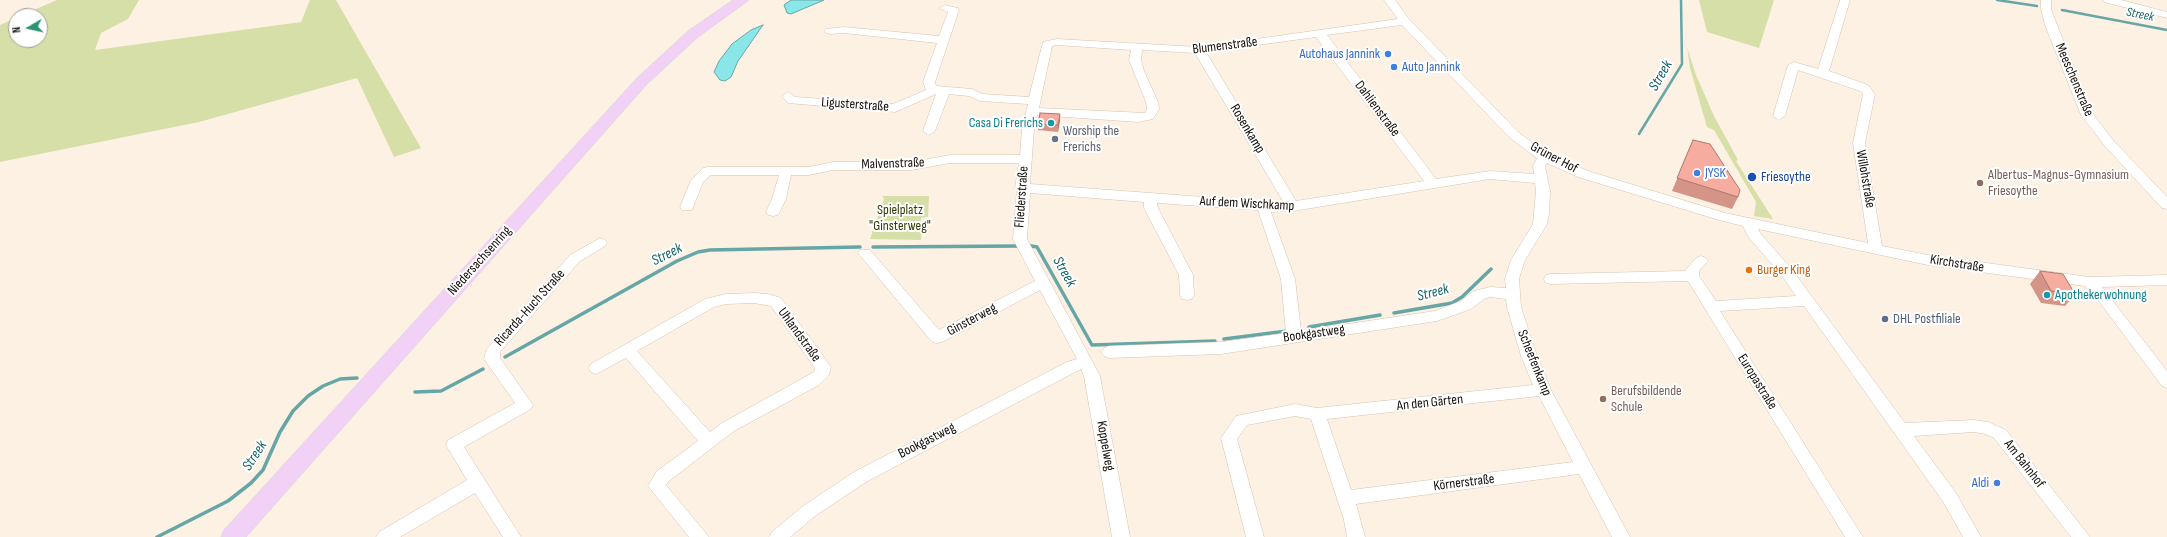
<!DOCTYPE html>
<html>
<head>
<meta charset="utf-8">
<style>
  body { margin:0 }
  #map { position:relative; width:2167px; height:537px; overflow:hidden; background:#fdf1e4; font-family:"Sofia Sans Condensed",sans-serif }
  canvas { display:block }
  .north { position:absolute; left:8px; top:8px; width:40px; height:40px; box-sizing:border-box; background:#fff; border:1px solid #a19f9c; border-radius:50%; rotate:261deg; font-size:11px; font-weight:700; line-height:16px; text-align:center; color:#150e07 }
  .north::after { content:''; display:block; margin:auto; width:14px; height:18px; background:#2b9473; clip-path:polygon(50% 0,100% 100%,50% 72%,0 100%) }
</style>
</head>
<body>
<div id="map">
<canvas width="2167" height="537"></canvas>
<div class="north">N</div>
</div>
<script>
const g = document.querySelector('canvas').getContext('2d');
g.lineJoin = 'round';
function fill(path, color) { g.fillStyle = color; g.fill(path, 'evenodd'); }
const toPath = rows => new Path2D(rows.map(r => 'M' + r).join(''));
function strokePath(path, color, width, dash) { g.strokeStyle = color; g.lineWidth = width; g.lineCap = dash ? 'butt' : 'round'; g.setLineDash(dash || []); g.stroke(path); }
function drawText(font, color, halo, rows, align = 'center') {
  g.font = font + ' "Sofia Sans Condensed",sans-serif'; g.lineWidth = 4; g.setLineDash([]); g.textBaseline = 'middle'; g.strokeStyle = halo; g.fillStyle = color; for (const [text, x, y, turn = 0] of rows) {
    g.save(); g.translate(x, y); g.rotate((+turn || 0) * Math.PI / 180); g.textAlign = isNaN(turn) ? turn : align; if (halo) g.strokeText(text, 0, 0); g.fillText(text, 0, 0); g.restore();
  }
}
fill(toPath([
  [57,0,139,0,128,19,101,33,95,50,301,22,310,0,336,0,421,148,394,157,357,78,199,122,0,162,0,25,16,18,16,40,40,40,40,16,20,16],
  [1699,0,1774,0,1759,48,1707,32],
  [1687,47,1696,75,1714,116,1738,160,1736,161,1773,219,1754,216,1756,202,1714,130,1707,127,1690,68],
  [882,196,929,196,928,217,921,218,921,240,870,239,882,205,884,198]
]), '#d6dfa7');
const water = toPath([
  [791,0,824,0,791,14,787,13,784,5,791,0],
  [763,25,738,61,731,77,725,81,720,80,714,72,719,61,732,44,751,30,763,25]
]);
fill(water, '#89e7ea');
strokePath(water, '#66a6a6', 1);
strokePath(toPath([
  [1997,0,2037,6],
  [2062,10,2167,30],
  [1639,134,1682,64,1681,0]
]), '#66a6a6', 2.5);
strokePath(toPath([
  [1026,245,1037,247,1092,345,1215,341],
  [873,247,1021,246],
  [1394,313,1452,303,1462,297,1491,269],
  [1309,327,1380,315],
  [1224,339,1287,331],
  [505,357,677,261,698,252,710,250,860,247],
  [415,392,441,391,483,369],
  [157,537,228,501,251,483,263,470,280,432,293,411,308,396,323,386,340,379,357,378]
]), '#66a6a6', 3.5);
const minor = toPath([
  [1384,0,1395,0,1409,19,1518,132,1548,154,1588,171,1725,213,1868,243,1853,143,1863,94,1860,91,1798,70,1785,116,1779,120,1773,116,1788,65,1794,62,1818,69,1840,0,1850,0,1829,71,1868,85,1875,94,1865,143,1882,246,1928,255,2089,277,2167,275,2167,285,2102,287,2167,371,2167,388,2162,386,2101,304,2085,286,1928,265,1758,229,1760,233,1790,267,1905,423,1974,420,1988,422,2006,430,2090,537,2071,537,1994,438,1985,434,1974,432,1914,436,1956,493,1981,537,1963,537,1944,503,1804,306,1720,311,1863,537,1845,537,1688,281,1551,284,1546,283,1544,279,1546,275,1551,274,1685,271,1696,258,1701,256,1706,258,1708,261,1699,271,1699,276,1716,301,1796,296,1780,273,1749,238,1743,226,1719,220,1578,177,1547,163,1545,166,1550,191,1549,214,1547,224,1525,260,1519,279,1521,307,1537,356,1551,390,1630,537,1612,537,1579,474,1356,504,1365,537,1347,537,1344,520,1311,419,1295,416,1247,425,1237,439,1264,537,1246,537,1221,438,1236,416,1295,404,1317,408,1533,385,1521,356,1507,307,1506,299,1490,297,1484,299,1471,309,1437,321,1221,354,1109,358,1104,356,1101,352,1104,348,1109,346,1221,342,1286,333,1281,279,1258,210,1157,203,1158,208,1193,275,1194,295,1192,299,1187,300,1182,299,1180,295,1179,275,1144,208,1144,202,1030,193,1027,239,1100,376,1130,537,1112,537,1084,376,1081,369,866,482,815,516,790,537,769,537,772,532,803,506,854,472,1067,362,1077,359,1040,290,942,342,937,343,932,342,858,253,860,250,870,250,939,330,1035,281,1013,239,1017,190,1015,188,1019,163,950,163,912,170,833,170,809,175,791,175,786,199,778,215,773,216,768,215,766,212,772,199,779,175,711,175,703,182,692,210,682,210,680,207,691,180,703,168,708,167,809,167,833,162,912,162,950,155,1020,155,1022,129,1028,104,980,101,969,96,949,94,935,131,929,135,923,131,936,94,895,112,788,103,782,96,788,92,795,97,893,104,926,90,923,82,937,43,844,33,830,34,826,33,824,31,826,29,844,27,939,36,948,12,939,8,944,5,958,8,959,10,935,82,936,86,972,89,982,94,1029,97,1043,42,1057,39,1199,47,1398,19,1384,0],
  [1402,25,1510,138,1537,158,1533,166,1534,174,1490,171,1436,179,1327,35,1402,25],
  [1316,37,1424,181,1296,201,1206,52,1316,37],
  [1057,45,1131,50,1129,60,1146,102,1147,109,1145,113,1039,108,1052,46,1057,45],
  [1142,50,1195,53,1284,203,1030,184,1034,129,1037,115,1138,122,1153,119,1159,109,1158,102,1144,71,1141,60,1142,50],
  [1490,179,1535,183,1536,191,1533,224,1511,260,1505,279,1506,288,1490,287,1474,291,1461,301,1435,311,1301,331,1295,279,1271,212,1293,211,1490,179],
  [1539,396,1573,462,1351,490,1327,419,1539,396],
  [2041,0,2051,0,2051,9,2057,25,2093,114,2112,139,2167,197,2167,209,2162,208,2104,145,2081,115,2045,25,2041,9,2041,0],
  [2103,0,2121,0,2167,12,2167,18,2104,2,2103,0],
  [600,238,605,240,607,243,605,246,580,261,500,352,500,358,533,405,531,409,464,447,521,537,503,537,475,493,400,537,376,537,379,532,467,480,446,445,448,440,515,403,487,363,484,359,486,350,570,255,600,238],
  [754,293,768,294,781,298,828,363,831,367,829,375,819,385,734,431,669,481,666,485,709,537,689,537,648,486,657,471,698,441,626,358,596,374,591,372,588,368,591,364,705,299,726,294,754,293],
  [754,303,771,306,815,368,814,372,722,423,710,432,637,351,714,307,726,304,754,303]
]);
const major = toPath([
  [733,0,749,0,698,37,647,84,246,537,221,537,224,530,637,78,688,31,733,0]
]);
strokePath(minor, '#d6c2ad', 1);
strokePath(major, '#d5d4d2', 1);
fill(minor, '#fff');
fill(major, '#f2d1f6');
fill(toPath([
  [1060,114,1060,120,1058,132,1038,130,1038,124],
  [1693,140,1738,197,1732,209,1672,191],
  [2040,271,2075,294,2065,306,2041,303,2030,284]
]), '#d49488');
fill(toPath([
  [1060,114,1060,120,1058,132,1058,125]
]), '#ac786f');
const building = toPath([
  [1040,113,1060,114,1058,125,1038,124,1040,113],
  [1693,140,1710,144,1740,190,1738,197,1677,178,1693,140],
  [2040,271,2063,274,2075,294,2051,291,2040,271]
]);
fill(building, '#f6ac9e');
strokePath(building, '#ac786f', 1);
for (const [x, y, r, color] of [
  [1388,54,4,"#3f7fe0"],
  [1394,67,4,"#3f7fe0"],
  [1051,123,4,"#0f9aa8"],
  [1055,139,4,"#6b7280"],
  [1697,173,4,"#3f7fe0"],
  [1752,177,5,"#1a4fb4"],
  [1980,183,4,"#8d6e63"],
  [1749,270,4,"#e8710a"],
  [2047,295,4,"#0f9aa8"],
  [1885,319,4,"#5c6f8a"],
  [1603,399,4,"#8d6e63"],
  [1997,483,4,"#3f7fe0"]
]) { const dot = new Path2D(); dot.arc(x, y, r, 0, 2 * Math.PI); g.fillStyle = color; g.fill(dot); strokePath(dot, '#fff', 1.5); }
drawText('italic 13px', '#146466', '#fff', [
  ["Streek",2140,15,11]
]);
drawText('14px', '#150e07', '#fff', [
  ["Blumenstraße",1225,46,-7],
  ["Meeschenstraße",2074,80,67],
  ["Ligusterstraße",855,105,4],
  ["Dahlienstraße",1377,109,53],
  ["Rosenkamp",1247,129,59],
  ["Grüner Hof",1554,158,28],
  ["Malvenstraße",893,164,-2],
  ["Willohstraße",1865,179,80],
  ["Fliederstraße",1022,197,-86],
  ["Auf dem Wischkamp",1247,204,3],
  ["Niedersachsenring",480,261,-48],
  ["Kirchstraße",1957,264,9],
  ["Ricarda-Huch Straße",530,308,-48],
  ["Ginsterweg",972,320,-28],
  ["Bookgastweg",1314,334,-8],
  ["Uhlandstraße",799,335,54],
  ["Scheefenkamp",1534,363,68],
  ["Europastraße",1757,382,58],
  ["An den Gärten",1430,403,-6],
  ["Bookgastweg",927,441,-27],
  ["Koppelweg",1105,446,80],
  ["Am Bahnhof",2024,464,52],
  ["Körnerstraße",1464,483,-7]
]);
drawText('14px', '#366cbe', '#fff', [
  ["Autohaus Jannink",1380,54],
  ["Auto Jannink",1402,67,"left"],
  ["JYSK",1705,173,"left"],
  ["Aldi",1989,483]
], 'right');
drawText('14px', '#0d838f', '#fff', [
  ["Casa Di Frerichs",1043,123],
  ["Apothekerwohnung",2055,295,"left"]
], 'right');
drawText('14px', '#5b616d', '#fff', [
  ["Worship the",1063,131],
  ["Frerichs",1063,147]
], 'left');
drawText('14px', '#785e54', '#fff', [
  ["Albertus-Magnus-Gymnasium",1988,175],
  ["Friesoythe",1988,191],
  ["Berufsbildende",1611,391],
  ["Schule",1611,407]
], 'left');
drawText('14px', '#164399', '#fff', [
  ["Friesoythe",1761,177]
], 'left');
drawText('14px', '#333903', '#fff', [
  ["Spielplatz",900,210],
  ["\"Ginsterweg\"",900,226]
]);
drawText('14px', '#c56008', '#fff', [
  ["Burger King",1757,270]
], 'left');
drawText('14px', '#4e5e75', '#fff', [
  ["DHL Postfiliale",1893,319]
], 'left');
drawText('italic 15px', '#146466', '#fff', [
  ["Streek",1661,76,-60],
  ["Streek",667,255,-27],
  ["Streek",1064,272,60],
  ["Streek",1433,293,-15],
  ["Streek",255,456,-57]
]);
</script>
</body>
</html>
